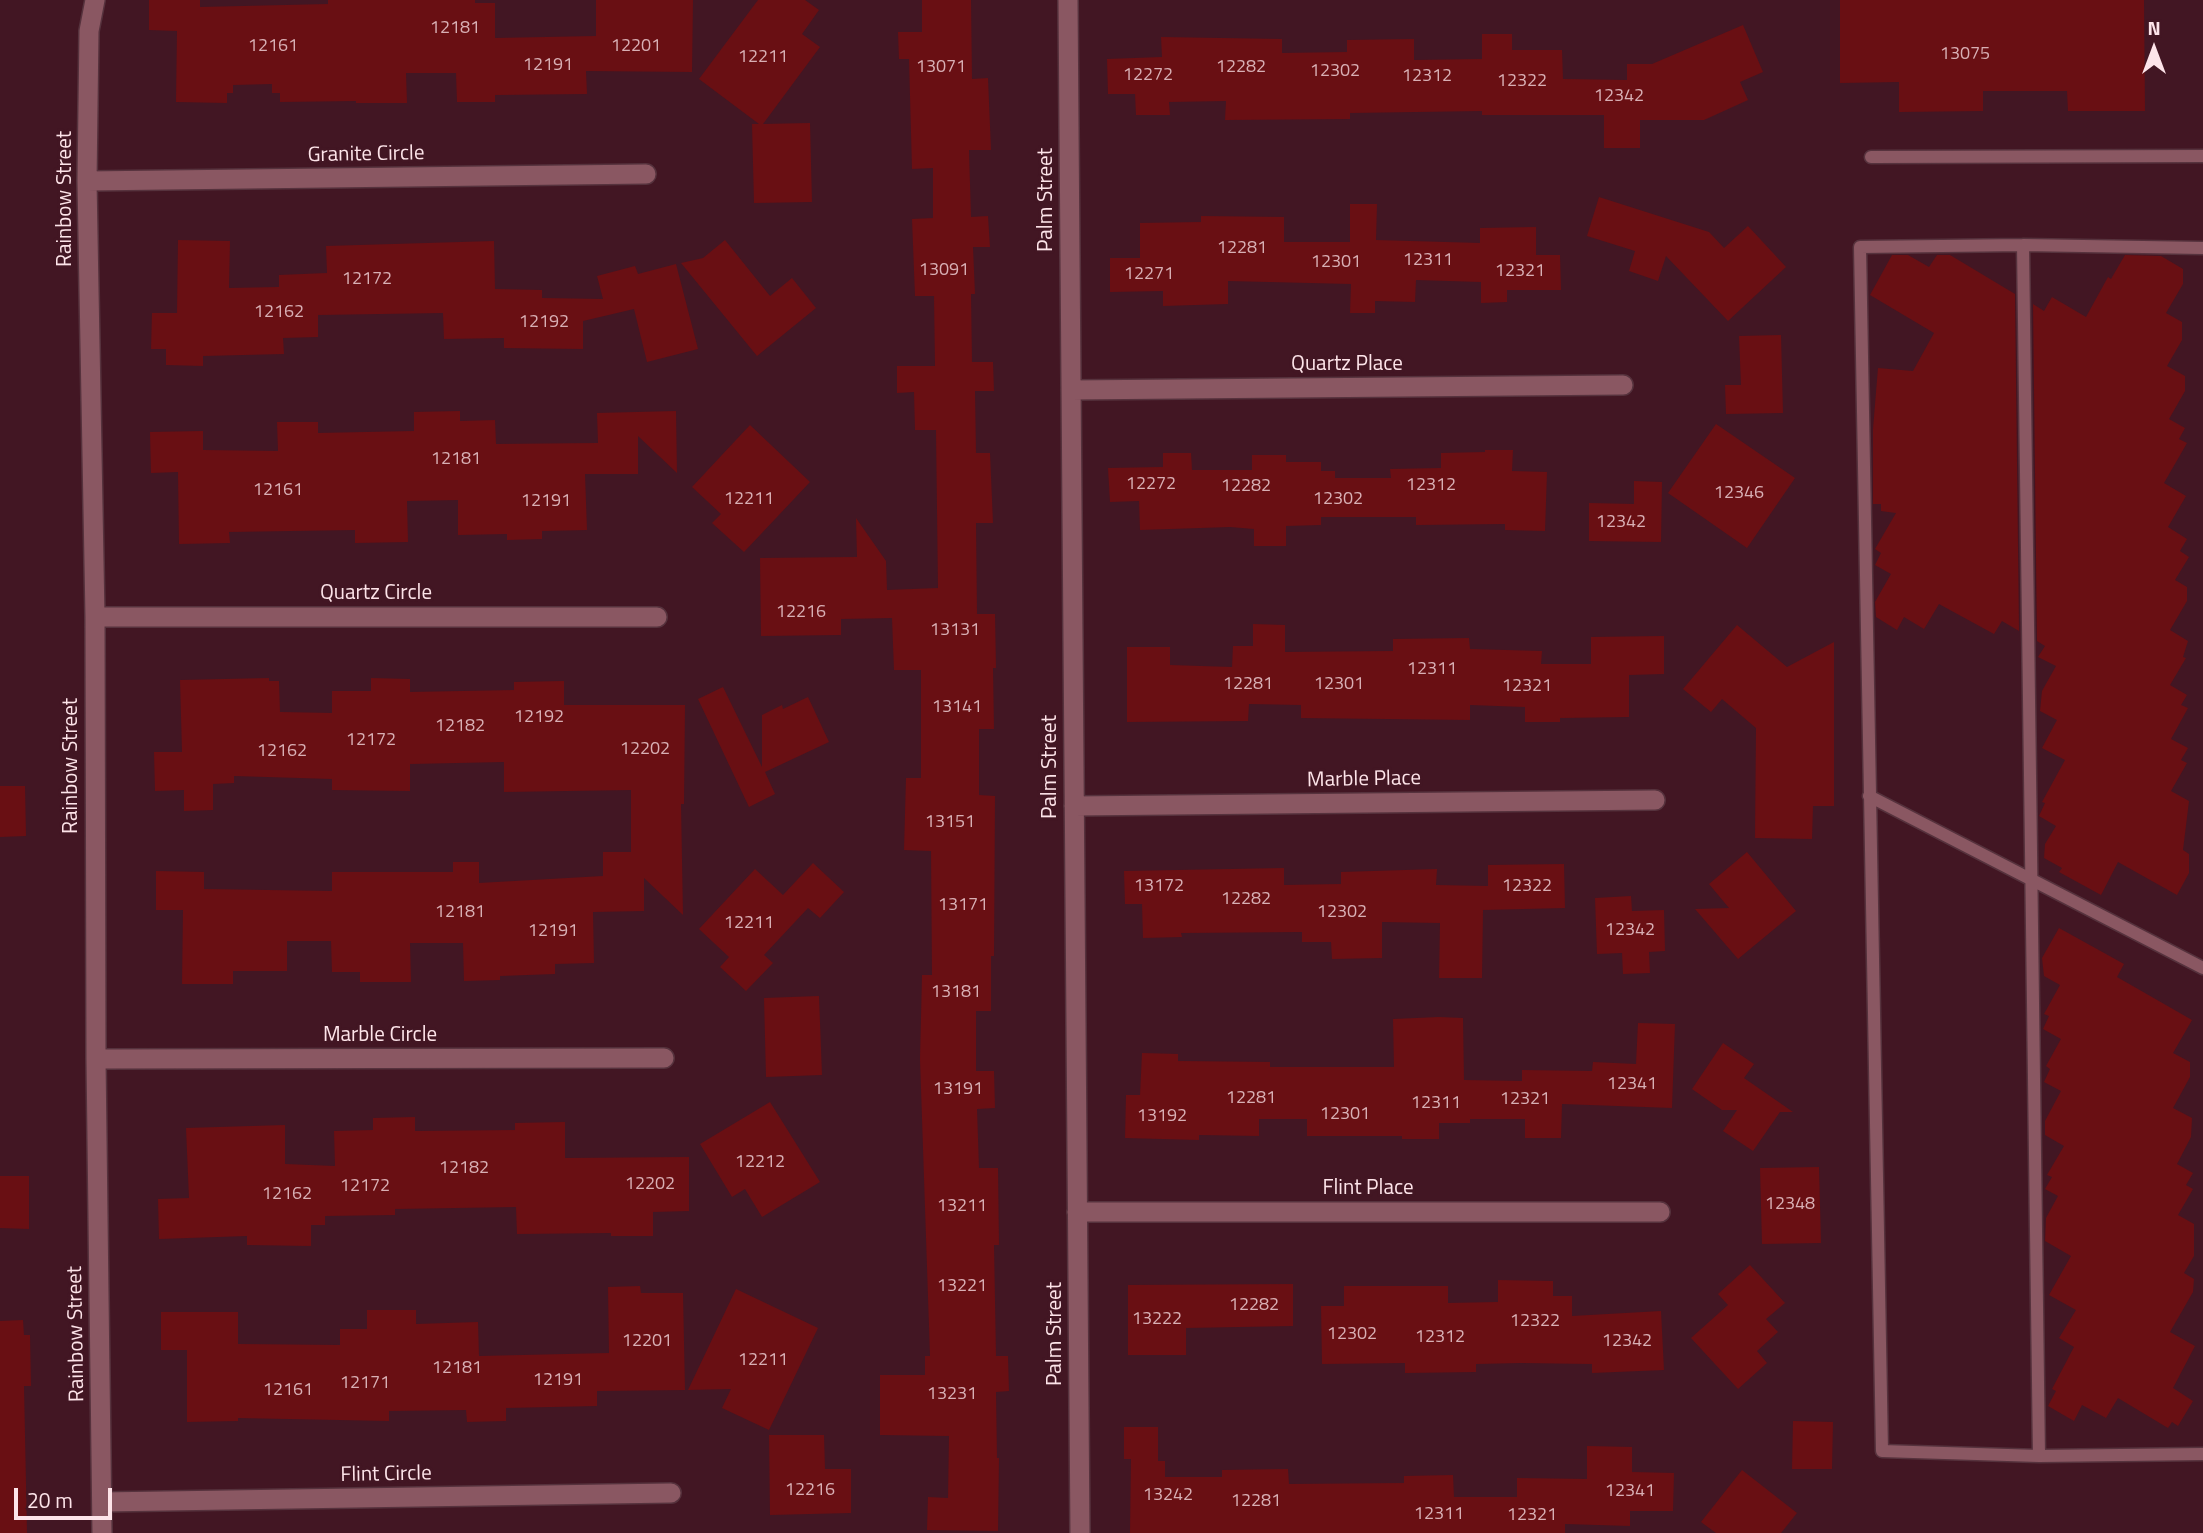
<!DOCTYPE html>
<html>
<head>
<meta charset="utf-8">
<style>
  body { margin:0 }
  #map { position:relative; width:2203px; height:1533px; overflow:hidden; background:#421623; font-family:"Titillium Web",sans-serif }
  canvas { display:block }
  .north { position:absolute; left:2119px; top:14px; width:70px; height:70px; -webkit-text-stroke:5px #421623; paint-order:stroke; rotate:0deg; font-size:19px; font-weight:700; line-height:28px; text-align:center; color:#fde4e9 }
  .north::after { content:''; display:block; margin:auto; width:24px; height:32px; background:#fde4e9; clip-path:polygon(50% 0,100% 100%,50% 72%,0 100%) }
  .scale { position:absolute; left:14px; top:1488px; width:98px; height:32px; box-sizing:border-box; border:4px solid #fde4e9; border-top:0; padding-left:9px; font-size:21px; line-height:24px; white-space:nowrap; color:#fde4e9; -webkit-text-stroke:5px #421623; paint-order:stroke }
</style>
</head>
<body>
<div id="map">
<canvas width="2203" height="1533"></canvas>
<div class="north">N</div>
<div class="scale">20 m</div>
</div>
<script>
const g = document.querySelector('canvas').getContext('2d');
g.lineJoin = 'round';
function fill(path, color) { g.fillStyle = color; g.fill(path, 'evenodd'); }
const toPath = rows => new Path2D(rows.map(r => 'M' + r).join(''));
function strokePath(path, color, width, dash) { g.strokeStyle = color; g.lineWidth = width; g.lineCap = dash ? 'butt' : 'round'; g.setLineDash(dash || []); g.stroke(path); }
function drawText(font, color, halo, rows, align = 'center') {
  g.font = font + ' "Titillium Web",sans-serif'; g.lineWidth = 6; g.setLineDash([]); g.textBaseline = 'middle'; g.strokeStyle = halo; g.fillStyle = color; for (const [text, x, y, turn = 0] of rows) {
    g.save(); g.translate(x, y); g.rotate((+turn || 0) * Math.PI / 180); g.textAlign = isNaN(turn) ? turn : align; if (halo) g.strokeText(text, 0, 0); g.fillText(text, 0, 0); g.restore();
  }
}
fill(toPath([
  [149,0,200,0,200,7,328,4,328,0,475,0,475,3,495,3,495,38,596,36,596,0,693,0,692,72,586,71,587,94,495,95,495,102,457,102,456,73,406,73,407,103,356,103,356,101,280,102,280,93,272,93,272,84,233,85,233,93,227,93,227,103,176,102,177,31,149,30],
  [758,0,805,0,819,10,802,34,820,47,763,124,810,123,812,202,754,203,752,124,759,124,699,79],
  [922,0,971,0,972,79,988,78,991,150,969,150,971,217,988,216,990,247,973,247,975,294,971,294,972,362,993,362,994,391,975,391,976,453,990,453,993,523,976,523,977,614,995,614,996,668,993,668,994,729,979,729,979,795,995,796,994,956,991,956,991,1011,976,1011,976,1071,994,1071,995,1108,977,1109,979,1168,998,1168,999,1245,994,1245,996,1356,1008,1356,1009,1391,996,1392,997,1458,999,1458,998,1531,927,1530,928,1497,948,1498,949,1436,880,1435,880,1375,925,1375,925,1356,930,1356,920,1059,922,975,932,975,931,851,904,850,906,778,921,778,921,670,894,670,892,618,841,619,841,635,761,636,760,558,857,557,856,518,886,561,887,590,938,588,936,430,915,430,914,392,897,393,897,366,935,366,934,296,915,296,912,219,933,218,933,168,912,169,909,59,899,59,898,32,922,32],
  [1840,0,2144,0,2145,111,2068,111,2067,91,1983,91,1983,111,1899,112,1899,82,1840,83],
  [1743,25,1763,72,1740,82,1748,100,1704,120,1640,120,1640,148,1604,148,1604,115,1482,115,1482,111,1350,113,1350,119,1225,120,1226,101,1169,102,1170,115,1136,115,1135,94,1108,94,1107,59,1162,57,1161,37,1282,39,1282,53,1347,52,1347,40,1414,39,1414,60,1482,59,1482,34,1512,34,1512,50,1562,50,1563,79,1627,80,1627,64,1652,64],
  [1599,197,1709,232,1724,248,1748,226,1786,267,1728,321,1666,256,1658,281,1629,271,1635,251,1587,236],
  [1350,204,1377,204,1376,240,1480,243,1480,228,1536,227,1536,255,1560,255,1561,290,1507,290,1507,302,1481,303,1481,282,1416,280,1415,302,1375,301,1375,313,1350,313,1351,284,1228,281,1228,304,1163,306,1163,291,1110,292,1110,258,1140,258,1140,223,1201,222,1201,216,1284,217,1284,242,1350,242],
  [178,240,230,241,229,288,279,287,279,275,327,273,326,246,494,241,495,289,542,290,542,298,603,299,597,276,635,266,638,274,676,264,698,349,647,362,634,309,583,321,583,349,504,348,504,338,444,339,443,313,318,315,318,337,283,338,284,354,203,356,203,366,166,365,166,349,151,349,152,313,177,313],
  [725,240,770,296,792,278,816,308,757,356,681,263,703,258],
  [1892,255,1908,255,1929,267,1937,255,1950,255,2015,294,2019,631,2002,621,1994,634,1939,604,1924,629,1904,617,1897,630,1876,617,1875,602,1891,574,1875,565,1881,553,1875,549,1896,513,1881,511,1881,504,1873,504,1873,429,1878,368,1913,371,1934,333,1870,295],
  [2125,255,2161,256,2183,269,2183,284,2166,313,2182,322,2182,340,2167,366,2185,376,2185,391,2169,419,2185,428,2179,439,2187,443,2164,483,2186,496,2168,527,2187,539,2180,551,2189,557,2175,580,2187,587,2187,601,2170,630,2188,641,2183,657,2186,658,2170,685,2187,695,2181,705,2188,708,2171,739,2188,748,2181,760,2187,763,2171,791,2189,801,2183,850,2189,854,2189,873,2177,895,2118,862,2101,895,2059,872,2062,868,2044,858,2045,844,2056,826,2039,816,2045,803,2042,802,2065,760,2042,748,2057,720,2040,711,2042,691,2056,666,2038,657,2045,646,2037,641,2033,304,2044,311,2052,297,2086,317,2108,277,2111,279],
  [1781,335,1783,413,1726,414,1725,385,1741,385,1739,336],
  [460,411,460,421,495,420,496,444,598,443,597,413,676,411,677,473,638,436,638,474,585,474,587,530,542,531,542,539,507,540,507,534,458,535,458,500,407,501,408,542,355,543,355,530,229,532,230,543,179,544,178,472,151,473,150,432,203,431,203,450,278,451,277,422,318,422,318,433,414,431,414,412],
  [1716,424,1795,478,1747,548,1668,493],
  [750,425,810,482,744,552,712,523,721,514,692,487],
  [1485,450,1513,450,1512,471,1547,472,1545,531,1505,530,1505,524,1416,525,1416,517,1321,517,1321,525,1286,526,1286,546,1254,546,1254,529,1230,527,1140,530,1139,501,1110,502,1108,468,1163,467,1163,453,1191,453,1192,470,1252,470,1252,455,1286,455,1286,462,1321,462,1321,471,1335,471,1335,478,1391,478,1390,469,1441,468,1441,453,1485,452],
  [1634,481,1662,482,1661,542,1589,541,1589,503,1634,504],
  [1253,624,1285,625,1285,652,1393,651,1393,639,1469,638,1470,649,1542,651,1541,664,1591,664,1591,637,1664,636,1664,674,1629,675,1629,717,1560,718,1560,722,1525,722,1525,707,1470,705,1470,720,1301,718,1301,705,1249,704,1248,721,1127,722,1127,647,1170,647,1170,665,1232,667,1233,646,1253,646],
  [1737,625,1787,667,1834,642,1834,806,1813,806,1812,839,1755,838,1756,728,1722,699,1711,712,1683,689],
  [269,678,269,681,279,681,280,712,332,713,332,691,371,691,371,678,410,679,410,692,514,690,514,682,564,681,564,705,685,705,684,804,681,804,683,915,644,878,644,911,593,912,594,963,555,964,555,974,500,976,500,980,464,981,463,943,410,943,411,982,360,982,360,972,332,972,331,941,287,941,287,971,233,971,233,984,182,984,183,910,156,910,156,871,204,872,204,889,332,891,332,872,453,872,453,862,479,862,479,883,603,876,603,852,631,852,631,790,504,792,504,762,410,764,410,791,332,790,332,779,234,776,234,783,213,784,213,810,184,811,184,790,155,791,154,752,182,752,180,680],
  [723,687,762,767,762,715,782,705,783,709,808,697,829,742,765,772,775,794,749,807,698,699],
  [0,786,25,786,26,836,0,837],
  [1747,852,1796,911,1738,959,1695,909,1729,908,1709,884],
  [813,863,844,892,820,918,808,908,764,955,773,963,746,991,720,967,729,957,699,929,755,869,783,895],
  [1564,864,1565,908,1483,910,1482,978,1439,978,1440,923,1382,922,1382,958,1332,959,1331,942,1302,942,1302,932,1181,933,1182,937,1143,938,1142,904,1125,904,1124,871,1284,868,1284,885,1341,884,1341,872,1437,869,1436,885,1488,886,1488,865],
  [1631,896,1632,911,1664,910,1665,951,1649,952,1650,973,1623,974,1622,953,1597,954,1595,898],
  [2059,928,2124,964,2117,977,2192,1020,2173,1053,2190,1062,2190,1077,2173,1108,2192,1118,2191,1137,2177,1164,2193,1173,2186,1185,2193,1189,2178,1215,2194,1224,2194,1256,2184,1273,2194,1279,2193,1292,2170,1332,2195,1346,2173,1388,2193,1401,2178,1426,2172,1422,2168,1428,2118,1398,2106,1418,2082,1405,2074,1421,2048,1406,2056,1391,2052,1389,2074,1347,2059,1338,2076,1310,2049,1295,2071,1256,2045,1241,2046,1218,2058,1196,2045,1189,2052,1177,2047,1175,2064,1146,2045,1135,2045,1121,2061,1091,2044,1082,2050,1069,2046,1066,2061,1039,2043,1029,2049,1016,2044,1014,2060,985,2044,976,2042,958],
  [819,996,822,1075,766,1077,764,998],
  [1439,1017,1463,1018,1464,1080,1522,1081,1522,1070,1592,1071,1593,1062,1636,1064,1638,1023,1675,1024,1672,1108,1562,1104,1561,1138,1525,1138,1525,1119,1470,1119,1470,1123,1439,1123,1439,1139,1402,1139,1402,1136,1307,1136,1307,1119,1259,1119,1259,1136,1199,1135,1199,1140,1125,1138,1126,1095,1140,1095,1142,1053,1178,1054,1178,1061,1270,1062,1270,1067,1394,1067,1393,1019],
  [1723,1043,1754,1064,1744,1078,1793,1112,1780,1112,1753,1151,1723,1131,1737,1110,1722,1110,1692,1089],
  [770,1102,820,1182,762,1217,745,1189,732,1197,700,1144],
  [415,1117,415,1131,515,1130,515,1123,565,1122,565,1158,689,1157,689,1211,653,1212,653,1236,611,1236,611,1233,517,1234,516,1207,395,1209,395,1215,325,1216,325,1225,311,1225,311,1246,247,1245,247,1236,159,1239,158,1199,189,1198,186,1128,285,1125,285,1164,335,1166,334,1131,373,1130,373,1118],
  [1819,1167,1821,1243,1762,1244,1760,1168],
  [0,1176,29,1176,29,1229,0,1228],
  [1750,1265,1785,1303,1766,1319,1778,1332,1757,1351,1767,1363,1738,1389,1691,1338,1728,1305,1718,1294],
  [1498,1280,1553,1281,1553,1296,1572,1296,1572,1316,1661,1311,1664,1370,1592,1373,1592,1364,1521,1363,1476,1364,1476,1372,1405,1373,1405,1363,1322,1364,1321,1306,1344,1306,1344,1286,1448,1286,1448,1303,1498,1302],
  [1293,1284,1293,1326,1186,1328,1186,1355,1128,1355,1128,1285],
  [640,1286,641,1293,683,1293,685,1390,597,1391,597,1406,506,1408,506,1421,467,1422,466,1410,389,1411,389,1421,238,1418,238,1421,187,1422,187,1350,161,1350,161,1312,238,1312,238,1344,340,1345,340,1329,367,1329,367,1310,416,1310,416,1324,478,1322,479,1356,609,1353,608,1287],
  [736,1289,818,1328,769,1430,722,1408,731,1389,688,1390],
  [23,1320,24,1335,30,1335,31,1386,24,1386,27,1533,0,1533,0,1321],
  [1793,1421,1833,1422,1832,1469,1792,1469],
  [1124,1427,1158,1427,1158,1461,1165,1461,1165,1477,1222,1477,1222,1470,1288,1469,1289,1484,1404,1483,1404,1476,1453,1475,1454,1497,1517,1497,1517,1478,1587,1479,1587,1446,1632,1447,1632,1472,1674,1473,1673,1511,1630,1511,1630,1526,1565,1524,1565,1533,1130,1533,1131,1459,1124,1459],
  [769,1435,824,1435,825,1469,851,1469,851,1513,770,1515],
  [1742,1470,1797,1513,1781,1533,1716,1533,1701,1522]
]), '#690f13');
const service = toPath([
  [1871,157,2203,156],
  [2023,245,2039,1456],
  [2203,248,2023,245,1860,247,1882,1451,2039,1456,2203,1454],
  [1869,796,2203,968]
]);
const minor = toPath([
  [95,0,89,31,87,181,95,617,96,1059,102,1533],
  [1068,0,1080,1533],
  [87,181,646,174],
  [1071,390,1623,385],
  [95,617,657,617],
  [1074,806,1655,800],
  [96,1059,664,1058],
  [1077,1212,1660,1212],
  [102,1502,671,1493]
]);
strokePath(service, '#56323d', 15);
strokePath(minor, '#56323d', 22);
strokePath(service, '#8a5762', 12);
strokePath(minor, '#8a5762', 19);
drawText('18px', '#d8afb4', null, [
  ["12181",455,29],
  ["12161",273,47],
  ["12201",636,47],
  ["13075",1965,55],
  ["12211",763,58],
  ["12191",548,66],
  ["13071",941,68],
  ["12282",1241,68],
  ["12302",1335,72],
  ["12272",1148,76],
  ["12312",1427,77],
  ["12322",1522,82],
  ["12342",1619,97],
  ["12281",1242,249],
  ["12311",1428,261],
  ["12301",1336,263],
  ["13091",944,271],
  ["12321",1520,272],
  ["12271",1149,275],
  ["12172",367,280],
  ["12162",279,313],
  ["12192",544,323],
  ["12181",456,460],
  ["12272",1151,485],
  ["12312",1431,486],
  ["12282",1246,487],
  ["12161",278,491],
  ["12346",1739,494],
  ["12211",749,500],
  ["12302",1338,500],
  ["12191",546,502],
  ["12342",1621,523],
  ["12216",801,613],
  ["13131",955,631],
  ["12311",1432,670],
  ["12281",1248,685],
  ["12301",1339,685],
  ["12321",1527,687],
  ["13141",957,708],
  ["12192",539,718],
  ["12182",460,727],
  ["12172",371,741],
  ["12202",645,750],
  ["12162",282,752],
  ["13151",950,823],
  ["13172",1159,887],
  ["12322",1527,887],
  ["12282",1246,900],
  ["13171",963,906],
  ["12181",460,913],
  ["12302",1342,913],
  ["12211",749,924],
  ["12342",1630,931],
  ["12191",553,932],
  ["13181",956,993],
  ["12341",1632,1085],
  ["13191",958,1090],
  ["12281",1251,1099],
  ["12321",1525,1100],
  ["12311",1436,1104],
  ["12301",1345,1115],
  ["13192",1162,1117],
  ["12212",760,1163],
  ["12182",464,1169],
  ["12202",650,1185],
  ["12172",365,1187],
  ["12162",287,1195],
  ["12348",1790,1205],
  ["13211",962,1207],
  ["13221",962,1287],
  ["12282",1254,1306],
  ["13222",1157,1320],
  ["12322",1535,1322],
  ["12302",1352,1335],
  ["12312",1440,1338],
  ["12201",647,1342],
  ["12342",1627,1342],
  ["12211",763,1361],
  ["12181",457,1369],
  ["12191",558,1381],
  ["12171",365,1384],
  ["12161",288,1391],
  ["13231",952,1395],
  ["12216",810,1491],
  ["12341",1630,1492],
  ["13242",1168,1496],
  ["12281",1256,1502],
  ["12311",1439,1515],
  ["12321",1532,1516]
]);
drawText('21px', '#fde4e9', '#421623', [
  ["Granite Circle",366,155,-1],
  ["Rainbow Street",66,199,-90],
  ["Palm Street",1047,200,-90],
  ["Quartz Place",1347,365],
  ["Quartz Circle",376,594],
  ["Rainbow Street",72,766,-90],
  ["Palm Street",1051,767,-90],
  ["Marble Place",1364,780,-1],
  ["Marble Circle",380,1036],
  ["Flint Place",1368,1189],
  ["Rainbow Street",77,1334,-91],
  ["Palm Street",1056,1334,-90],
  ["Flint Circle",386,1475,-1]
]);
</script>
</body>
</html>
